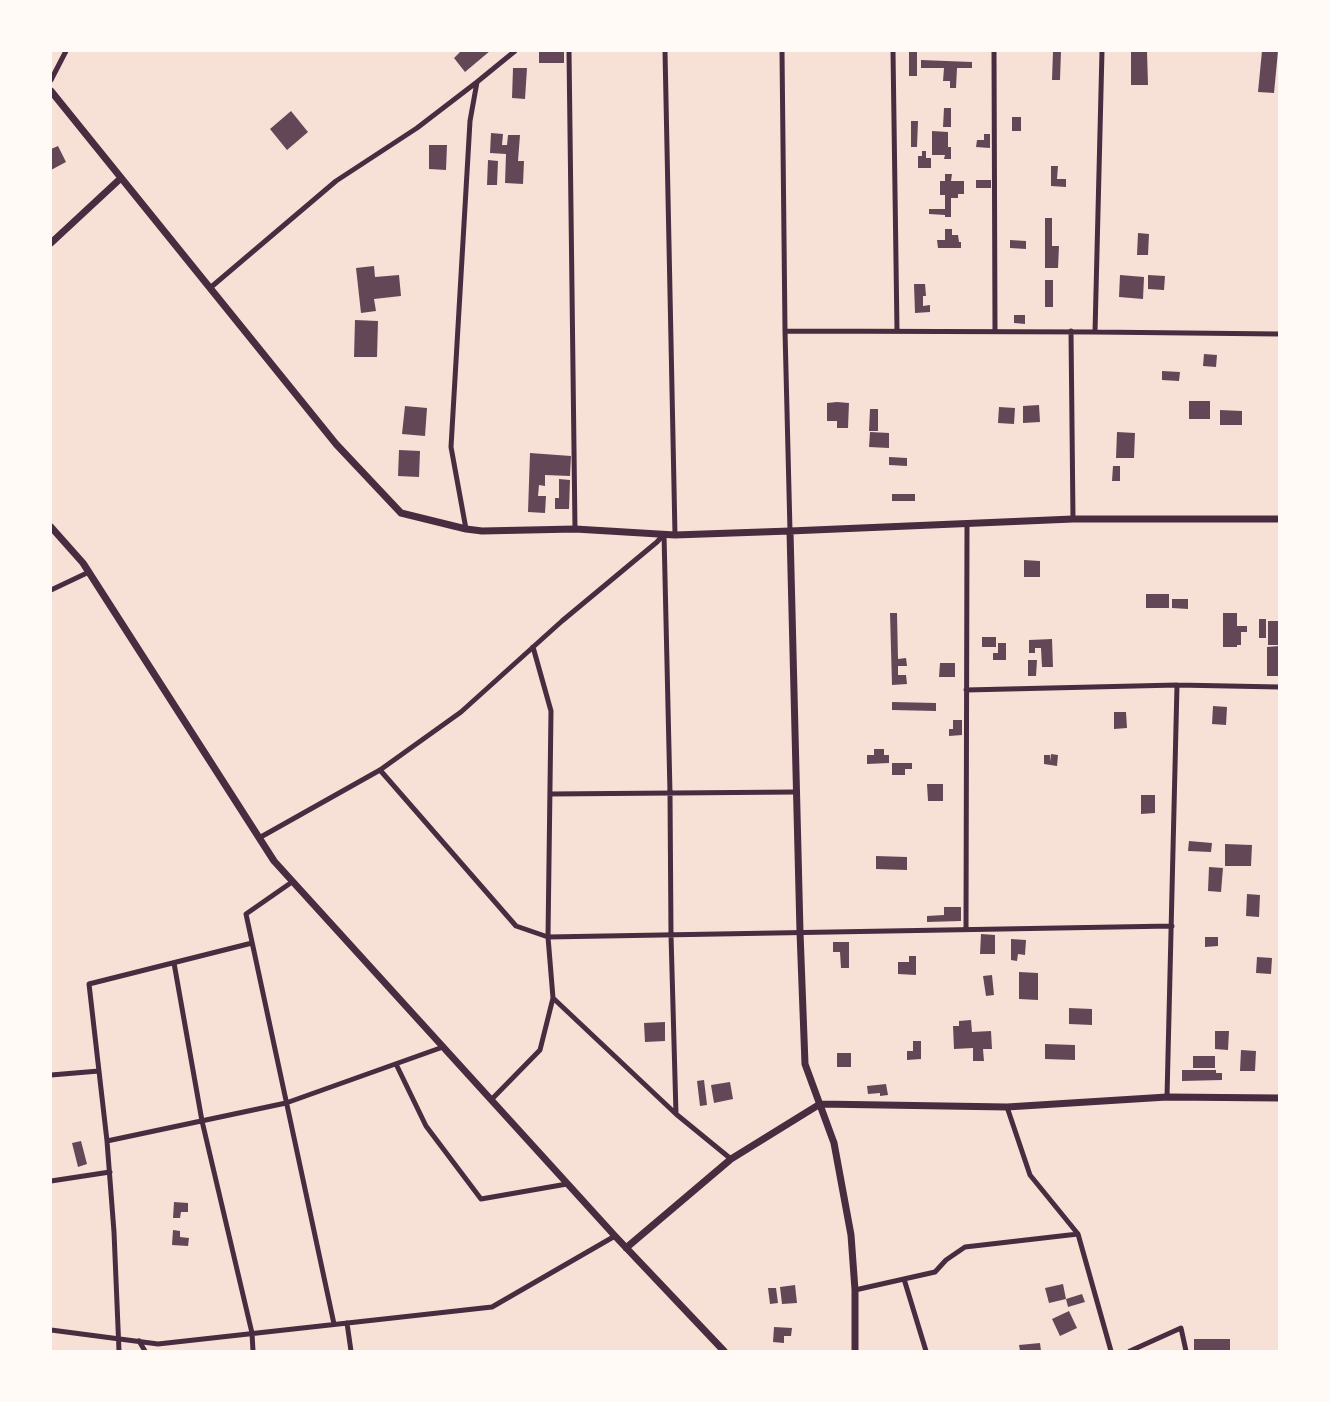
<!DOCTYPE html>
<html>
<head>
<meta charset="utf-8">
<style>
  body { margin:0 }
  #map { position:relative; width:1330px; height:1402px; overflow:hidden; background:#f7e1d7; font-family:Roboto,sans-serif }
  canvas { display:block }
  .frame { position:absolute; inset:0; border:52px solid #fffaf5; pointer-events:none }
</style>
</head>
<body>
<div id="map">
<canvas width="1330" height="1402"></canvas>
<div class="frame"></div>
</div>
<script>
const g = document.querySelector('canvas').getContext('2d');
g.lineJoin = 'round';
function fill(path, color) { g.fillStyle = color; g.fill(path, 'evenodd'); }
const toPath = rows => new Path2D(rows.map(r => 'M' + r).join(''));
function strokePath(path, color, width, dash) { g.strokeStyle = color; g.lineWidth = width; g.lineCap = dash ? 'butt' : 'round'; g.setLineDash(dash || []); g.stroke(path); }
fill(toPath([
  [461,51,490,51,465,72,454,58],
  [539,51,564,51,564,63,539,63],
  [909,51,917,51,917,76,909,76],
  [1053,51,1061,51,1060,80,1052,80],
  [1131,51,1147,51,1148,85,1131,85],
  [1262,51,1278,51,1274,93,1258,92],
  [921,60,972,62,972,68,957,68,956,88,950,88,950,81,943,81,944,68,921,68],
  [513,68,527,68,525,99,512,98],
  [944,108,951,108,951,127,943,127],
  [291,111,308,132,287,150,270,129],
  [1012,117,1021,117,1021,131,1012,131],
  [911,121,918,121,917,147,911,147],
  [932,131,948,132,948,147,951,147,951,159,944,159,945,155,932,155],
  [491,133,503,134,502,145,507,145,508,135,520,135,518,161,524,161,523,184,505,183,506,154,490,153],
  [984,134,990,134,990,148,976,147,977,140,984,140],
  [429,145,447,145,446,170,429,169],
  [58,146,66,162,51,170,51,149],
  [922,151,926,151,926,158,931,158,931,168,918,168,918,156,922,156],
  [488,160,498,161,497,185,487,185],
  [1051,166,1058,166,1057,179,1066,179,1066,187,1051,186],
  [945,174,952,174,951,181,964,181,964,194,958,194,958,198,951,198,951,217,945,217,945,215,929,214,929,209,945,209,945,195,940,195,940,181,945,181],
  [976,180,991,180,991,188,976,188],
  [1045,218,1052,218,1052,246,1059,246,1058,268,1045,268],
  [945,229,952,229,952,235,958,235,959,242,961,242,961,248,938,248,937,240,945,240],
  [1138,233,1149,234,1148,255,1137,255],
  [1010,240,1026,241,1026,249,1010,248],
  [374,266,375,277,399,275,401,296,374,299,376,311,361,313,356,268],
  [1120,275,1144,277,1143,299,1119,297],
  [1148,275,1165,276,1164,290,1148,289],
  [1045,280,1053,280,1053,307,1045,307],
  [914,284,925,284,926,296,923,296,923,306,930,305,930,312,915,313],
  [1014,315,1025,315,1025,324,1014,323],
  [355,320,378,321,377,357,354,357],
  [1204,354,1217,355,1216,367,1203,366],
  [1162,371,1180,372,1179,381,1162,380],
  [1189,401,1210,401,1210,419,1189,419],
  [837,402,849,403,848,428,837,428,837,421,827,421,827,403],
  [1039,405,1040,422,1023,423,1023,406],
  [405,406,427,408,425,436,402,434],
  [999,407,1015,408,1014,424,998,423],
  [870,409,878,409,878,431,869,431],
  [1220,410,1242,411,1242,425,1220,425],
  [870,432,889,433,889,448,869,447],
  [1117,432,1135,433,1134,458,1116,458],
  [399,450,420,451,419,477,398,476],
  [530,453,571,456,570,476,545,475,545,486,539,485,538,496,546,496,545,513,528,512],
  [889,457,907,458,907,466,889,465],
  [1113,466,1120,466,1120,481,1112,481],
  [559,479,570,480,569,509,555,509,555,498,559,498],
  [892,494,915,494,915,501,892,501],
  [1024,560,1040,561,1040,577,1024,577],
  [1146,594,1169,594,1169,608,1146,608],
  [1172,599,1188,599,1188,609,1172,608],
  [890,613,897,613,898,659,906,658,907,666,898,666,898,675,906,675,907,684,892,685],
  [1223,613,1237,613,1237,626,1247,626,1247,632,1241,632,1241,645,1237,645,1237,647,1223,647],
  [1259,619,1266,619,1266,638,1259,638],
  [1268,621,1279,621,1279,645,1268,645],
  [982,637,996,637,996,647,982,647],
  [1052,639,1053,667,1042,667,1041,648,1035,648,1035,653,1029,653,1029,640],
  [998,643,1006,643,1006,660,993,660,993,653,998,653],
  [1279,646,1279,676,1267,676,1267,647],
  [1028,660,1037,660,1036,676,1028,676],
  [940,663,955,663,955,677,939,677],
  [892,702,936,703,936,711,892,710],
  [1213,706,1227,707,1226,725,1212,724],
  [1114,712,1126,712,1127,728,1114,729],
  [953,720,962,720,962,735,949,736,949,729,953,729],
  [874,749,884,749,884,755,889,755,889,763,867,764,867,755,874,755],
  [1051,754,1058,755,1057,766,1044,764,1044,755,1050,755,1050,762],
  [892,763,912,763,912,769,905,769,905,775,892,775],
  [927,784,943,784,943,801,928,801],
  [1141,795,1155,795,1155,813,1141,814],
  [1189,841,1212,843,1211,852,1188,851],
  [1225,844,1252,845,1251,866,1225,866],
  [876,856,907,857,907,870,876,869],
  [1209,867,1223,868,1221,892,1208,891],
  [1247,894,1260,895,1259,917,1246,916],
  [944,907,961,907,961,921,927,922,927,916,944,915],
  [981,934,995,935,995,954,980,954],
  [1205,937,1218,937,1218,946,1205,947],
  [1011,939,1026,940,1025,955,1018,954,1017,961,1011,960],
  [833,942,849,942,849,968,841,968,840,952,833,952],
  [909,956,916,956,916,975,898,974,898,962,909,962],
  [1257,957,1272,958,1271,974,1256,973],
  [1019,972,1038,973,1038,1000,1019,999],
  [992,975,994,995,986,996,983,976],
  [1069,1008,1092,1009,1092,1025,1069,1024],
  [971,1020,972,1032,991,1031,992,1049,983,1049,984,1061,973,1061,973,1048,954,1049,953,1026,959,1026,959,1021],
  [665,1022,665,1041,645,1042,644,1023],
  [1215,1031,1229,1031,1228,1050,1215,1049],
  [913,1041,921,1041,921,1059,907,1060,907,1051,913,1051],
  [1045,1044,1075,1045,1075,1060,1045,1059],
  [1241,1050,1256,1051,1255,1071,1240,1071],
  [837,1053,851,1053,851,1067,837,1067],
  [1193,1056,1215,1056,1215,1068,1193,1068],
  [1182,1070,1216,1070,1216,1073,1222,1073,1222,1080,1182,1081],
  [704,1080,707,1105,700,1106,697,1081],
  [730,1082,733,1099,714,1103,711,1085],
  [886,1084,888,1095,880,1096,880,1093,868,1094,867,1086],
  [81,1141,87,1164,78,1167,72,1143],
  [174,1202,188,1203,188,1212,181,1212,180,1218,173,1218],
  [173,1230,180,1231,180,1237,189,1238,188,1246,172,1245],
  [1063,1284,1066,1299,1049,1303,1045,1288],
  [795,1285,797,1303,782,1304,780,1287],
  [768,1288,776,1288,778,1303,770,1304],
  [1082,1294,1085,1302,1068,1307,1066,1299],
  [1069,1311,1077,1328,1060,1336,1052,1319],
  [774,1327,792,1328,791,1336,784,1336,784,1343,773,1342],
  [1194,1339,1230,1339,1230,1351,1194,1351],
  [1040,1343,1041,1351,1020,1351,1019,1345]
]), '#644757');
strokePath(toPath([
  [569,51,575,529],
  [665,51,675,535],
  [782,51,785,331,790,531],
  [893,51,897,331],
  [994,51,995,331],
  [51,80,66,51],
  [210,288,336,181,417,128,477,82,515,51],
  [785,331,1095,332,1279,334],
  [1071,331,1073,519],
  [1095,332,1102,51],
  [466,529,451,447,470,121,477,82],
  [664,534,670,793,671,935,676,1114],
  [51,590,89,572],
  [533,647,551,711,548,937,553,998,676,1114,731,1159],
  [966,690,1177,685,1279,687],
  [380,770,516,926,548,937,1172,926],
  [550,794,796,792],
  [259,838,380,770,461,712,562,621,657,542,664,534],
  [292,882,246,914,334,1324],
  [966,929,967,523],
  [174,963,202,1121,252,1333,253,1351],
  [396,1064,426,1126,481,1199,567,1184],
  [51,1075,99,1071],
  [1167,1097,1177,685],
  [491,1100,540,1050,553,998],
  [1007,1107,1030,1175,1078,1234,1111,1351],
  [107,1141,286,1103,443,1047],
  [51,1181,110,1172],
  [904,1279,926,1351],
  [855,1290,935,1272,946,1260,965,1247,1078,1234],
  [347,1323,351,1351],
  [51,1330,158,1344,492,1307,615,1236],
  [139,1341,145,1351],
  [119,1351,114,1232,107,1141,89,984,252,943],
  [1130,1351,1181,1328,1186,1351]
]), '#4a2c40', 5);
strokePath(toPath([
  [51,91,336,444,401,513,466,529,482,531,575,529,675,535,790,531,1073,519,1279,519],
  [51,243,121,178],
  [51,527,83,563,274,861,615,1236,724,1351],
  [790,531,800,932,805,1064,834,1143,851,1235,855,1290,855,1351],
  [626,1248,731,1159,820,1104,1007,1107,1167,1097,1279,1098]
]), '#4a2c40', 7);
</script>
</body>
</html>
